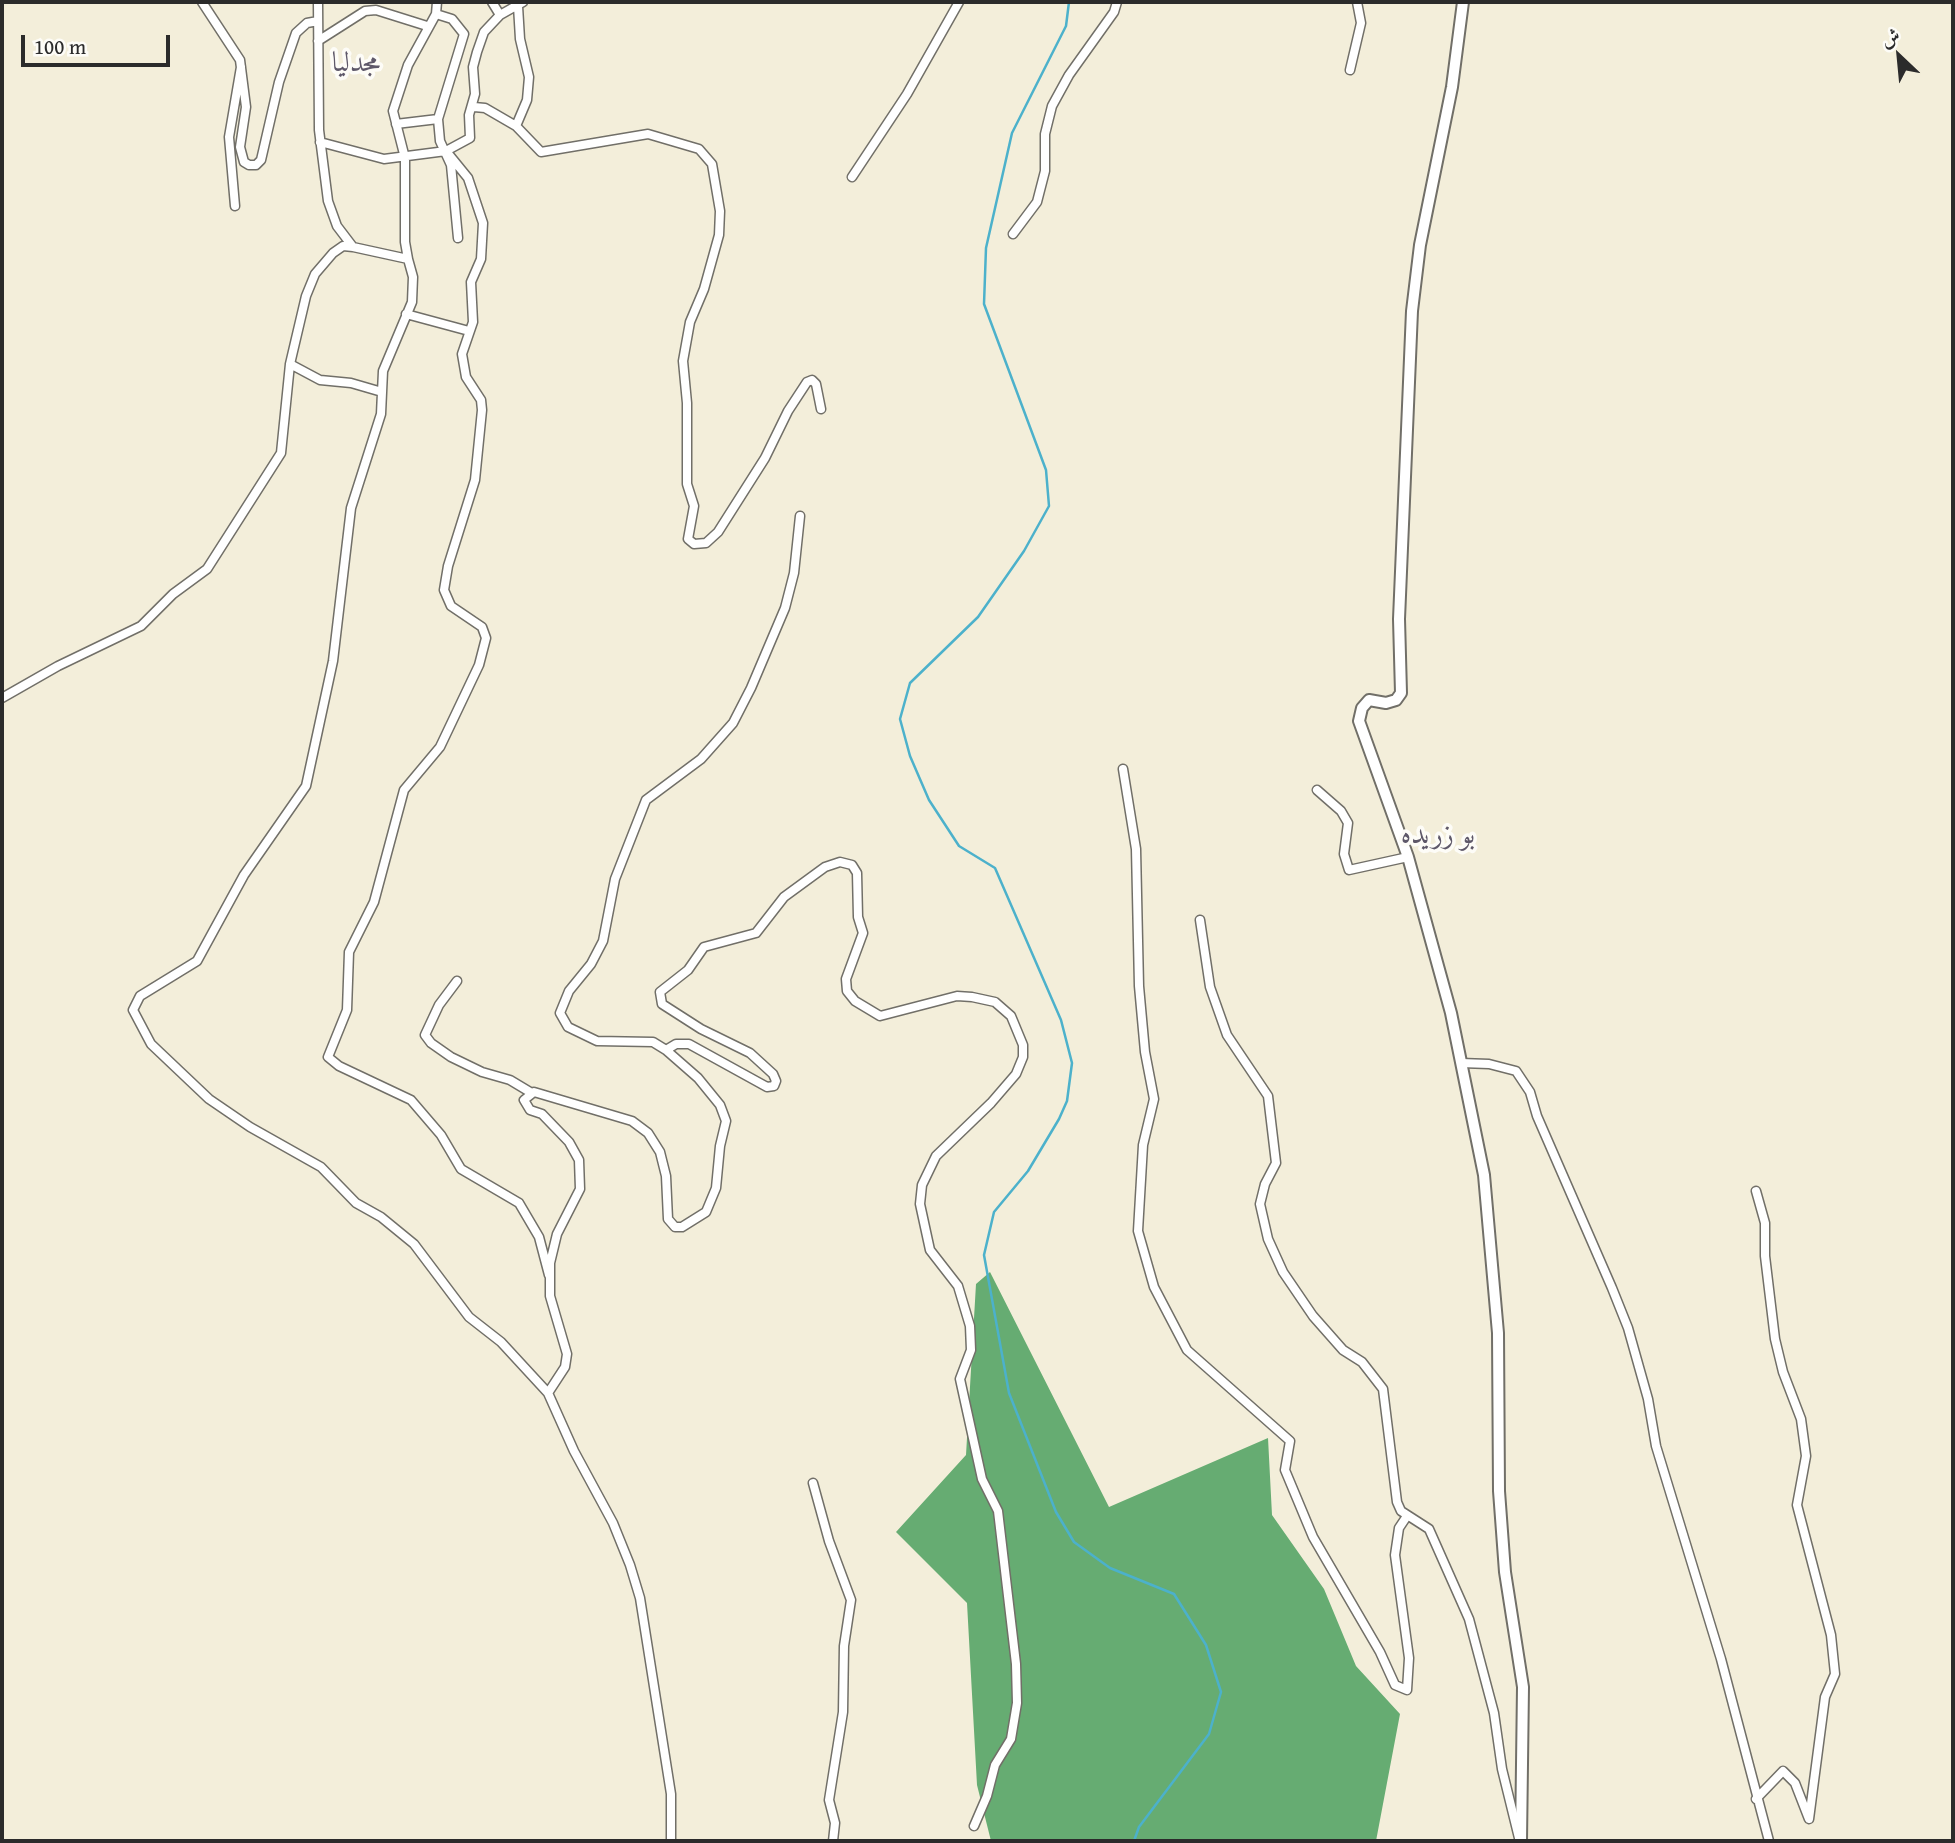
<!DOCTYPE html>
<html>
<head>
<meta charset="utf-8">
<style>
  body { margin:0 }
  #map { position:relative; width:1955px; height:1843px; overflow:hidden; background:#f3eeda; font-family:"Gentium Book Plus",Amiri,serif }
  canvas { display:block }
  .frame { position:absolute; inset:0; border:4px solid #2b2b2b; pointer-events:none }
  .north { position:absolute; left:1864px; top:21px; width:70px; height:70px; -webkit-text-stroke:5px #fdfcf7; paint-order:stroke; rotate:334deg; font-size:19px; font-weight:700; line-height:28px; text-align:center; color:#2b2b2b }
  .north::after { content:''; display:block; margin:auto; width:24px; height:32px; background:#2b2b2b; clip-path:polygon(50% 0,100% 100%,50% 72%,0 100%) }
  .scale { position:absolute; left:21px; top:35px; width:149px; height:32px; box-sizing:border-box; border:4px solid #2b2b2b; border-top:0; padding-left:9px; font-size:21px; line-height:24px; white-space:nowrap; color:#2b2b2b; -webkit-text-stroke:5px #fdfcf7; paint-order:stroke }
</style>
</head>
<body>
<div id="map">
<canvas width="1955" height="1843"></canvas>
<div class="frame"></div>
<div class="north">ش</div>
<div class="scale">100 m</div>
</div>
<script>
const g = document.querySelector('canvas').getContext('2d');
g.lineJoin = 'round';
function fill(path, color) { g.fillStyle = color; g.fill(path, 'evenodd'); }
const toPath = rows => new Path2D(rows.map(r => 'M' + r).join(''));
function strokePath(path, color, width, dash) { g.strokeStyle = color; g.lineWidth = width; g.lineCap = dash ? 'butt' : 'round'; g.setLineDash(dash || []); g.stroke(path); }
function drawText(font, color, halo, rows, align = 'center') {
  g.font = font + ' "Gentium Book Plus",Amiri,serif'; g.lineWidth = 7; g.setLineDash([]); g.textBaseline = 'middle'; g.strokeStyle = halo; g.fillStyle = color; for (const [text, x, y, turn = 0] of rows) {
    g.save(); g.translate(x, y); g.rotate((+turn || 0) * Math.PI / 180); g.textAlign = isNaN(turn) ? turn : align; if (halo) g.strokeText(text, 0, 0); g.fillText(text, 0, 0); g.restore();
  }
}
fill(toPath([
  [990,1272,1109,1507,1268,1438,1272,1515,1324,1589,1356,1666,1400,1714,1376,1841,991,1841,977,1785,967,1603,896,1532,966,1455,976,1284]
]), '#66ac72');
strokePath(toPath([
  [1069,2,1066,26,1012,133,986,248,984,304,1046,470,1049,506,1024,551,978,617,910,683,900,719,910,756,929,800,959,846,995,868,1061,1020,1072,1063,1067,1101,1059,1119,1028,1171,994,1212,984,1255,1009,1393,1056,1512,1074,1542,1110,1568,1174,1594,1206,1645,1221,1692,1209,1734,1139,1827,1134,1841]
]), '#4cb1cb', 2.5);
const minor = toPath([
  [202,2,240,60,246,107,240,147,244,162,249,165,256,165,261,160,279,82,296,33,307,23,318,21],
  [318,2,319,130,328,201,337,226,353,247,408,259,413,277,412,302,383,371,381,414,351,508,333,661,306,786,244,875,197,961,140,996,133,1010,151,1044,209,1099,250,1127,321,1167,356,1203,381,1217,414,1244,469,1317,501,1342,548,1393,574,1451,613,1523,630,1565,640,1598,671,1794,671,1841],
  [492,2,500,15],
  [436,14,452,19,464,34,438,119,440,141,451,165,458,238],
  [318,41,365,11,376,10,427,26],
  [1350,70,1361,23,1357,2],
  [474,107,485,108,516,126,541,152,648,134,699,149,712,164,720,211,719,235,704,289,690,322,683,361,687,403,687,484,694,506,688,539,694,544,706,543,718,532,765,458,788,411,807,382,812,380,816,384,821,409],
  [396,124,438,119],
  [516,126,527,100,529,77,520,39,518,6],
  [320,142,384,159,446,151,470,138,469,115,475,94,473,67,477,52,484,32,500,15,523,2],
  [446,151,468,178,483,223,481,259,471,282,473,322,462,354,466,377,481,400,482,410,475,480,448,566,444,590,451,606,482,627,486,638,479,665,440,747,404,790,374,902,349,952,347,1010,328,1057,339,1066,411,1100,441,1135,461,1169,519,1203,539,1237,549,1275],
  [852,177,907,94,959,2],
  [235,206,229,137,241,67],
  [1013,234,1037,202,1045,171,1045,134,1052,106,1069,75,1114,12,1117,2],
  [353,247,343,246,333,253,315,274,306,296,290,364,320,380,351,383,382,392],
  [408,259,405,242,405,158,393,111,408,65,436,14,437,2],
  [406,314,469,331],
  [800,516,794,573,785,608,751,688,733,723,701,759,646,800,615,879,603,941,591,964,569,991,560,1013,568,1027,597,1041,653,1042,666,1050,676,1044,689,1044,767,1087,774,1086,776,1081,773,1074,750,1053,701,1029,662,1004,660,992,688,970,704,947,756,933,784,897,825,867,840,862,852,865,857,873,858,917,863,933,846,979,847,991,855,1001,880,1016,957,996,972,997,995,1002,1011,1016,1023,1045,1023,1057,1016,1074,991,1103,936,1156,922,1185,920,1204,930,1250,958,1286,970,1326,971,1350,960,1379,982,1479,998,1511,1016,1664,1017,1703,1011,1739,995,1765,987,1796,974,1826],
  [2,698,58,666,141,626,173,594,207,569,281,453,290,364],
  [1123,769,1136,849,1139,986,1145,1052,1154,1099,1143,1145,1138,1231,1154,1287,1187,1350,1290,1441,1285,1470,1313,1537,1380,1652,1395,1685,1407,1690,1409,1658,1395,1555,1399,1528,1407,1516],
  [1317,790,1341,811,1348,823,1344,854,1349,870,1408,857],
  [1200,920,1210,987,1227,1035,1268,1096,1276,1163,1265,1184,1260,1204,1268,1239,1283,1272,1313,1316,1343,1350,1362,1362,1383,1389,1397,1502,1401,1511,1429,1529,1469,1619,1494,1713,1502,1769,1519,1838],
  [457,981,439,1005,425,1035,431,1043,451,1057,482,1072,510,1080,530,1092],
  [1461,1063,1489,1064,1516,1071,1530,1092,1537,1116,1612,1288,1628,1328,1648,1399,1656,1446,1721,1659,1769,1841],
  [1756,1191,1765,1223,1765,1256,1775,1339,1783,1372,1801,1419,1806,1456,1797,1505,1831,1635,1835,1674,1825,1697,1809,1819,1795,1783,1783,1771,1756,1799],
  [548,1393,565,1367,567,1354,550,1296,550,1263,557,1234,580,1189,579,1160,569,1142,542,1114,530,1110,524,1100,534,1092,632,1121,648,1133,660,1152,666,1176,668,1219,675,1227,682,1227,706,1212,716,1188,720,1146,726,1121,720,1105,698,1078,666,1050],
  [813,1483,829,1541,851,1600,844,1646,843,1712,829,1800,835,1823,833,1841]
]);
const tertiary = toPath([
  [1463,2,1452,87,1420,245,1412,311,1399,619,1401,693,1396,700,1386,703,1369,700,1362,708,1359,721,1408,857,1451,1013,1484,1175,1498,1333,1499,1491,1505,1572,1523,1687,1521,1841]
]);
strokePath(minor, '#716f68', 11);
strokePath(tertiary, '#716f68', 14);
strokePath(minor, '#fff', 8);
strokePath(tertiary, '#fff', 10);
drawText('28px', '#5e5869', '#fdfcf7', [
  ["مجدليا",356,64],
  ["بو زريده",1438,836]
]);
</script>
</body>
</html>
